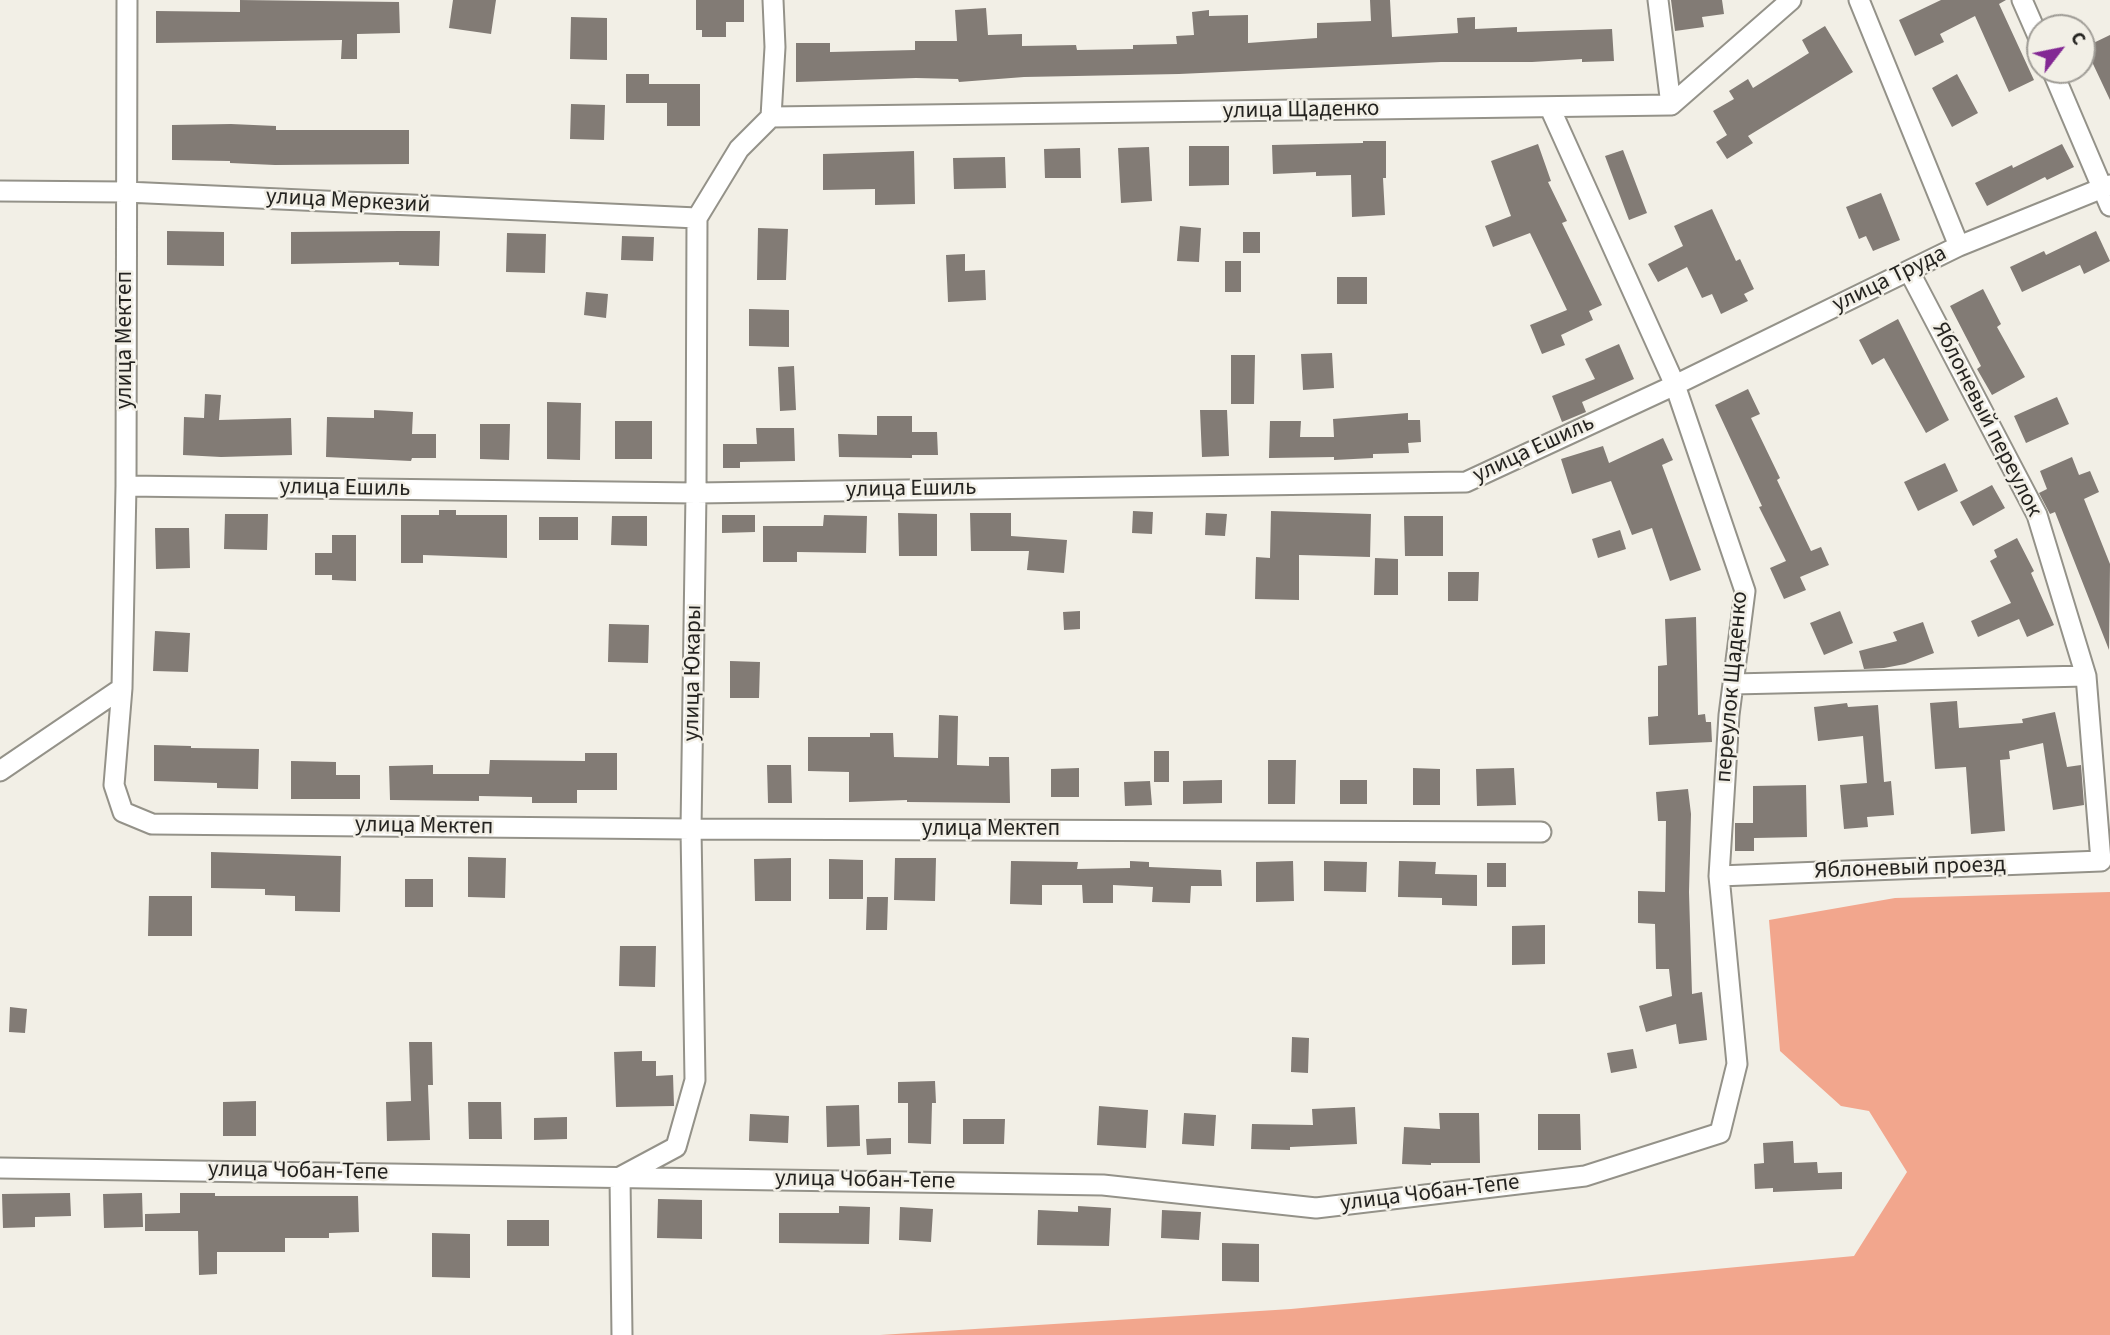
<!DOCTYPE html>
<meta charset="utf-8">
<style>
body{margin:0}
#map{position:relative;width:2110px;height:1335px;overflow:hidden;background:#f2efe6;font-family:"Source Sans 3",sans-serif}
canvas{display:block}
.north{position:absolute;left:2026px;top:14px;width:70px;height:70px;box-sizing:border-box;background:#f2efe6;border:2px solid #a09d97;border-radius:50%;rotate:58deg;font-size:19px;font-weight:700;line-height:28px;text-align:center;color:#242320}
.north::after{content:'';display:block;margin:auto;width:24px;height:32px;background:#832894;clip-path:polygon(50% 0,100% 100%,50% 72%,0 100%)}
</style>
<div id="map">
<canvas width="2110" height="1335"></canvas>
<div class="north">С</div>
</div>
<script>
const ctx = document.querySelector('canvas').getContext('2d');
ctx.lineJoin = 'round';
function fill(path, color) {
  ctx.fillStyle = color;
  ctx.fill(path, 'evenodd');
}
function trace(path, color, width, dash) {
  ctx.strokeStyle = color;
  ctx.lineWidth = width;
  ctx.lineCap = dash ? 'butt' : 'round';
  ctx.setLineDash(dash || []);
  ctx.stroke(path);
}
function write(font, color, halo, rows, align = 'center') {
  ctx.font = font + ' "Source Sans 3",sans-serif';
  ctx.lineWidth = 5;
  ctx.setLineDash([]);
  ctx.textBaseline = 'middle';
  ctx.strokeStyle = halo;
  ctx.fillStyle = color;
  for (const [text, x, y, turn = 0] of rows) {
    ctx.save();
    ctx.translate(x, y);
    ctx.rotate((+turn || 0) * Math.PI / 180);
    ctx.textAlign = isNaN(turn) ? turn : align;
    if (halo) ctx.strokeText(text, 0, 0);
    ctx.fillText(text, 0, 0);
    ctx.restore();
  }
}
fill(new Path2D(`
 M2110,892V1335H880L1291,1309L1854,1256L1907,1172L1869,1111L1841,1106L1780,1051L1769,920L1895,898Z`), '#f2a68d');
fill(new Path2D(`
 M240,0L399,2L400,33L357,34V59H341L342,40L156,43V11L240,12Z
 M453,0H496L491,34L449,28Z
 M696,0H744V22H726V37H702V30H696Z
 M1370,0H1390L1392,37L1458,33L1457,18L1475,17V29L1517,27V32L1612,29L1614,61L1582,62V59L1532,62H1441L1179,74L1024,77L959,82L958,79L916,78L796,82V43H830V52L915,50V41H957L955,10L986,8L988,35L1022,34V46L1076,45L1077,50L1133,49V45L1177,44L1176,36L1194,35L1192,12L1209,10V16L1248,15V43L1317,38V23L1371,21Z
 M1671,0H1722L1724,14L1702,17L1704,27L1675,31Z
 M1941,0H2006L1999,4L2034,80L2009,92L1975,16L1940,34L1944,42L1915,56L1899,20Z
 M571,17L607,18V60L570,59Z
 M1825,26L1853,72L1748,136L1753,143L1727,159L1716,142L1727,135L1713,111L1734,99L1729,91L1748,79L1753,88L1809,53L1802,40Z
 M2110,35V100L2085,47Z
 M626,74H649V84H700V126H667V103H626Z
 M1957,74L1978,113L1952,127L1932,88Z
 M571,104L605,105L604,140L570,139Z
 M231,124L276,126V130H409V164L275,165L230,163V161L172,160V125Z
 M1363,141H1386V178H1383L1385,215L1352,217L1351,175L1316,176V172L1273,174L1272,145L1363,143Z
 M1538,144L1551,181L1548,182L1567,221L1562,223L1602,305L1589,311L1593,320L1561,335L1565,345L1542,354L1530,325L1567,310L1530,233L1493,247L1485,226L1511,216L1491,161Z
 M2062,144L2074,167L2047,180L2045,177L1987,206L1975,183L2012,165L2013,168Z
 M1189,146H1229V185L1189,186Z
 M1149,147L1152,201L1121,203L1118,148Z
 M1080,148L1081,178H1045L1044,149Z
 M1623,150L1647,213L1629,220L1605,156Z
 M914,151L915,204L875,205V189L823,190V154Z
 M1005,157L1006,188L954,189L953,158Z
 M1881,193L1900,240L1873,251L1866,236L1859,239L1846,207Z
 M1712,209L1736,261L1740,259L1754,289L1744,294L1748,301L1721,314L1712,294L1702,298L1687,267L1658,282L1648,264L1683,246L1674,226Z
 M1180,226L1201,228L1199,262L1177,261Z
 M758,228L788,229L786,280H757Z
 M167,231L224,232V266L167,265Z
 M400,231H440L439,266L399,265V262L291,264V232Z
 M2096,231L2110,261L2084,274L2080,265L2022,292L2010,267L2044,251L2046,255Z
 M1243,232H1260V253H1243Z
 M507,233L546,234L545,273L506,272Z
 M622,236L654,237L653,261L621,260Z
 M965,254V271L985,270L986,300L948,302L946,255Z
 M1225,261H1241V292H1225Z
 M1337,277H1367V304H1337Z
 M1983,289L2001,324L1997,327L2025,377L1992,395L1977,369L1981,366L1950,306Z
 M586,292L608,294L606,318L584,315Z
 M749,309L789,310V347L749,346Z
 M1898,319L1949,420L1926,433L1884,358L1872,365L1859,340Z
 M1619,344L1634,379L1582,402L1586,412L1562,422L1552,396L1595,379L1585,359Z
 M1332,353L1334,388L1303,390L1301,354Z
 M1231,355H1255L1254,404H1231Z
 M794,366L796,410L780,411L778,367Z
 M1748,389L1760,414L1751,418L1780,478L1777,480L1811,551L1821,547L1829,565L1800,577L1806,590L1784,599L1770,568L1786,561L1759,507L1762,506L1715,405Z
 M205,394L221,395L219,420L291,418L292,455L221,457L183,455L184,417L204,418Z
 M2057,397L2069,424L2026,443L2014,416Z
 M547,402L581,403L580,460L547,459Z
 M374,410L413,412L412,434H436V458H412L411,461L326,457L327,417L374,418Z
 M1200,410H1227L1229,456L1202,457Z
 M1408,413V420H1420L1421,442L1408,443L1409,453L1373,454V458L1334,460V457L1269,458L1270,421H1301L1300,437H1334L1333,419Z
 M877,416H912V432H937L938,455H912V458L839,457L838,434L877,435Z
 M615,421H652V459H615Z
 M480,424H510L509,460L480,459Z
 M756,428H794L795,461L740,462V468H723V444H757Z
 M1663,438L1673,460L1662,465L1701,570L1670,581L1652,528L1632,535L1611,481L1572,494L1561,459L1603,446L1609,463Z
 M2072,457L2079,475L2090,471L2099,492L2084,499L2110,564L2109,650L2055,512L2050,514L2039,493L2047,489L2040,471Z
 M1945,463L1958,491L1918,511L1904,482Z
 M1992,485L2005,508L1973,526L1960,502Z
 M439,510H456V515H507V558L423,555V563H401V515H439Z
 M1133,511L1153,512L1152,534L1132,533Z
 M1271,511L1371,514L1370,557L1299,555V600L1255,599L1256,557L1270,558Z
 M898,513L937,514V556H899Z
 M970,513H1011V536L1067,540L1064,573L1027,570L1029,551H971Z
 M1206,513L1227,514L1225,536L1205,535Z
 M225,514H268L267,550L224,549Z
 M722,515H755V532L722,533Z
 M824,515L867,516L866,553L797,552V562H763V526H823Z
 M612,516H647V546L611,545Z
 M1404,516H1443V556H1405Z
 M539,517H578V540H539Z
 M155,528H189L190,568L156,569Z
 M1620,530L1626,549L1598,558L1592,539Z
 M332,535H356V581L332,580V575H315V553H332Z
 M2017,538L2034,571L2031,573L2054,625L2027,637L2019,619L1978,637L1971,621L2011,603L1990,561L1997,557L1994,550Z
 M1375,558L1398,559V595H1374Z
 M1448,572H1479L1478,601H1448Z
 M1080,611V629L1064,630L1063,612Z
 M1840,611L1853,643L1824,655L1810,623Z
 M1696,617L1698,715L1705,714L1706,722H1711L1712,742L1649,745L1648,717L1658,716V666L1667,665L1665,619Z
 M1923,622L1934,653L1905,664L1884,668L1864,669L1859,651L1897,641L1893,632Z
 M609,624L649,625L648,663L608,662Z
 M155,631L190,633L188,672L153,671Z
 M730,661L760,662L759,698H730Z
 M1957,701L1959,728L2023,723L2022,719L2055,712L2067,767L2081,765L2084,805L2053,810L2043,743L2009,751L2010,759L2000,760L2005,831L1971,834L1966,767L1935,769L1930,703Z
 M1847,703L1848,707L1878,705L1884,782L1891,781L1894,815L1867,817L1868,827L1844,829L1840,785L1867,783L1863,736L1818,741L1814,707Z
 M939,715L958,716L957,765L989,766V757H1009L1010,803L907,802V800L849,802V772L808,771V737H870V733H893L894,757L938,758Z
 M154,745L191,746V748L259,749L258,789L217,788V783L154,781Z
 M1154,751H1169V782H1154Z
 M585,753H617V790H577V803H532V797L479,796V801L390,800L389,766L433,765V774H489L490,760L585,761Z
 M1268,760H1296L1295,804H1268Z
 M291,761L336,762V775H360V799H291Z
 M767,765H791L792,803H768Z
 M1079,768V797H1051V769Z
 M1413,768L1440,769V805H1413Z
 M1514,768L1516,805L1477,806L1476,769Z
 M1222,780V803L1183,804V781Z
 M1340,780H1367V804H1340Z
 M1150,781L1152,805L1125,806L1124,782Z
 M1806,785L1807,837L1754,838V851H1735V823H1753V786Z
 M1688,789L1691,814L1689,892L1692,994L1702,992L1707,1040L1679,1044L1676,1024L1646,1032L1639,1006L1672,996L1669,969H1656L1655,924L1638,923V891L1665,892L1666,821H1658L1656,792Z
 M211,852L341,856L340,912L295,911V896L265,895V889L211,888Z
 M468,857L506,858L505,898L468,897Z
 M791,858V901H755L754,859Z
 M895,858H936L935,901L894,900Z
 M829,859L863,860V899H829Z
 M1011,861L1078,862L1077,869L1130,868V861L1149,862V867L1221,870L1222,886H1191L1190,903L1152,902L1153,887L1113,885V903H1083L1082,885H1042V905L1010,904Z
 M1293,861L1294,901L1256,902V862Z
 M1324,861L1367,862L1366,892L1324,891Z
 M1399,861L1436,862L1435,874L1477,875V906L1442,905V898L1398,897Z
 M1487,863H1506V887H1487Z
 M405,879H433V907H405Z
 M149,896H192V936H148Z
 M867,897H888L887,930H866Z
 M1545,925V964L1512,965V926Z
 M620,946H656L655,987L619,986Z
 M10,1007L27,1009L25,1033L9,1032Z
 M1292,1037L1309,1038L1308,1073L1291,1072Z
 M409,1042H432L433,1085H428L430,1140L387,1141L386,1102L411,1101Z
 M1633,1049L1637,1068L1611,1073L1607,1053Z
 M642,1051V1061H656V1076L673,1075L674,1106L616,1107L614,1052Z
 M935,1081L936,1103H932L931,1144L908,1143V1103H898V1082Z
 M256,1101V1136H223V1102Z
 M468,1102H501L502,1139H469Z
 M859,1105L860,1146L827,1147L826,1106Z
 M1099,1106L1148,1110L1146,1148L1097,1145Z
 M1355,1107L1357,1144L1290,1147V1150L1251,1149L1252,1124L1313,1125L1312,1109Z
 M1184,1113L1216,1115L1214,1146L1182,1144Z
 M1439,1113H1479L1480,1163H1431V1165L1402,1164L1404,1127L1440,1129Z
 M750,1114L789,1116L788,1143L749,1141Z
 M1538,1114H1580L1581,1150H1538Z
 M567,1117V1139L534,1140V1118Z
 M963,1119H1005L1004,1144H963Z
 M891,1138V1154L867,1155L866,1139Z
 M1793,1141L1794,1163L1817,1162L1818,1173L1842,1172V1189L1773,1192V1188L1755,1189L1754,1164L1764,1163L1763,1143Z
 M70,1193L71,1216L35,1217V1227L3,1228L2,1194Z
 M142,1193L143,1227L104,1228L103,1194Z
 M180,1193H215V1196H358L359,1232L329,1233V1238H285V1252H217V1274L199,1275L198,1231H145V1214L180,1213Z
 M658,1199L702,1200V1239L657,1238Z
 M839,1206L870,1207L869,1244L779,1243V1213H839Z
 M1078,1206L1111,1208L1109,1246L1037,1245L1038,1210L1078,1212Z
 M900,1207L933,1209L931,1242L899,1240Z
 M1162,1210L1201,1212L1199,1240L1161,1238Z
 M507,1220H549V1246H507Z
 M432,1233L470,1234V1278L432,1277Z
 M1222,1243L1259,1244V1282L1222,1281Z`), '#827b75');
const street = new Path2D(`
 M127,0L126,486L122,688L114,785L123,812L152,824L691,829L1541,832
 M1658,0L1671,105
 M1859,0L1959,246
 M2022,0L2040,41
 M2052,70L2110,206
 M771,117L1671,105L1791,0
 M0,191L126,192L697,218
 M126,486L696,493L1466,482L1675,385L1959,246L2110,185
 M1733,684L2086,676
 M0,771L122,688
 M1719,876L2101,861L2086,676L2037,515L1909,271
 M0,1168L1103,1185L1316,1208L1585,1176L1720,1133L1737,1064L1719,876L1729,715L1745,591L1675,385L1550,108
 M622,1335L620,1177L676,1147L695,1080L691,829L696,493L697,218L739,149L771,117L775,47L773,0`);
trace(street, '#949289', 23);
trace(street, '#fff', 19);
write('23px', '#242320', '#f2efe6', [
 ["улица Щаденко",1301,111,-1],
 ["улица Меркезий",348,202,3],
 ["улица Труда",1890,280,-26],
 ["улица Мектеп",126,340,-90],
 ["Яблоневый переулок",1986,420,63],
 ["улица Ешиль",1534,450,-25],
 ["улица Ешиль",345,489,1],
 ["улица Ешиль",911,490,-1],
 ["улица Юкары",694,673,-89],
 ["переулок Щаденко",1733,687,-85],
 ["улица Мектеп",424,827,1],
 ["улица Мектеп",991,830],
 ["Яблоневый проезд",1910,869,-2],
 ["улица Чобан-Тепе",298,1172,1],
 ["улица Чобан-Тепе",865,1181,1],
 ["улица Чобан-Тепе",1430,1194,-7]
]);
</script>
